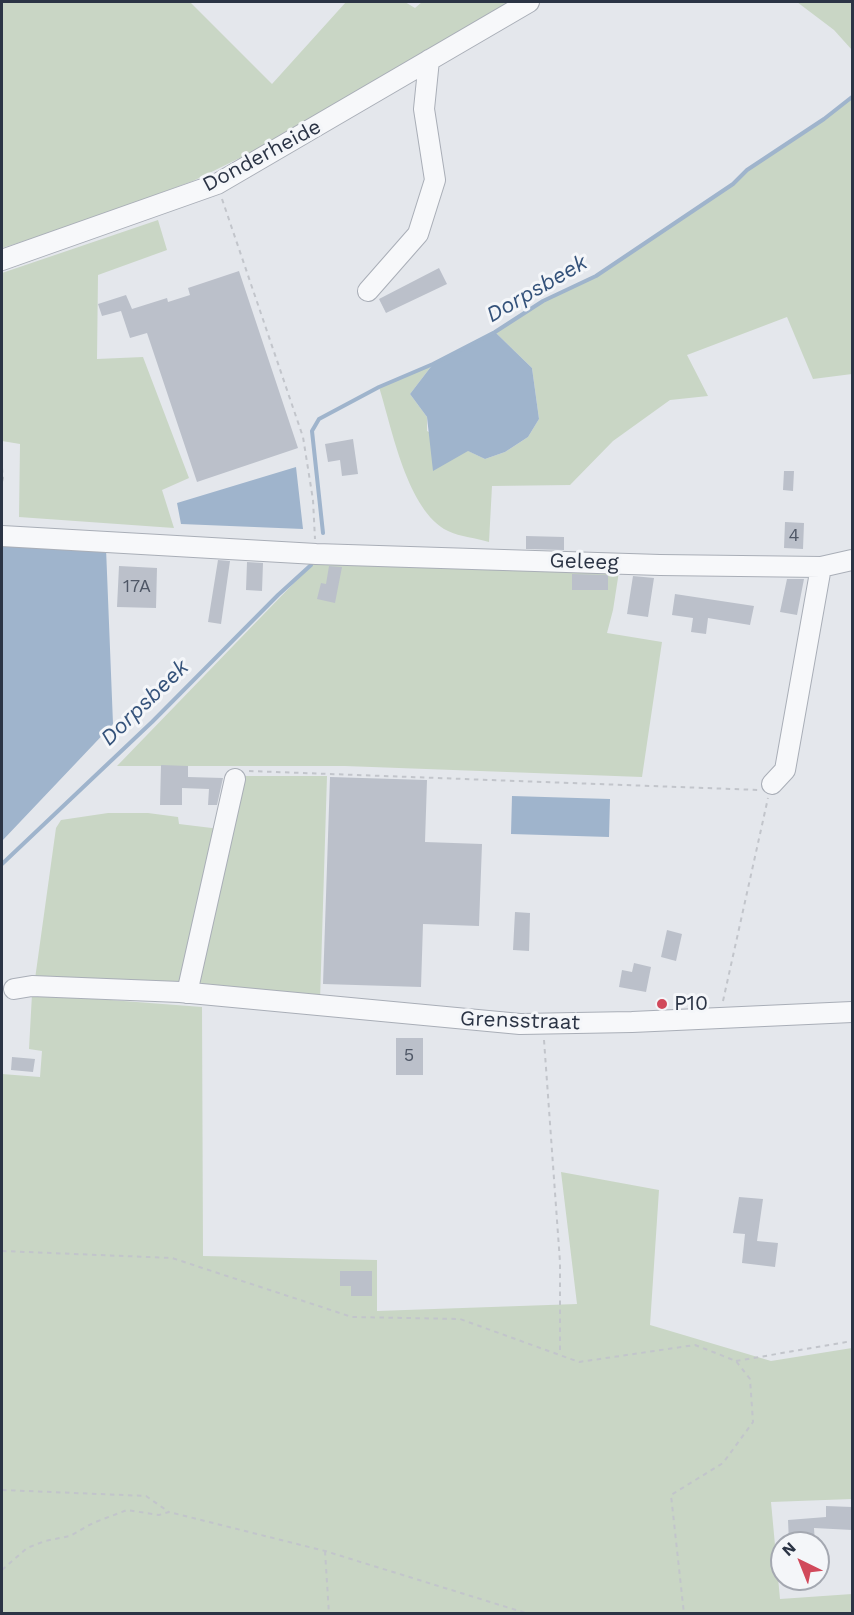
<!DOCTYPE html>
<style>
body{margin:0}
#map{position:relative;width:854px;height:1615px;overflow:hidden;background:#e4e7ec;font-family:"Work Sans",sans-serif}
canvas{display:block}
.frame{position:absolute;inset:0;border:3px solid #2b3445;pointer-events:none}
.north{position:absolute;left:770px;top:1531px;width:60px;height:60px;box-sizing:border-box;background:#f4f6f9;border:2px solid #a4a8b1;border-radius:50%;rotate:317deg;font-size:16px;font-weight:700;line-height:24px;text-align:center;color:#2b3445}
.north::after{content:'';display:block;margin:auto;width:21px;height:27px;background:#d1495b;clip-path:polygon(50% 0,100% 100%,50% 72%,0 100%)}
</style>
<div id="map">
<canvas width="854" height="1615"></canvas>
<div class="frame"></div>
<div class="north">N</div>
</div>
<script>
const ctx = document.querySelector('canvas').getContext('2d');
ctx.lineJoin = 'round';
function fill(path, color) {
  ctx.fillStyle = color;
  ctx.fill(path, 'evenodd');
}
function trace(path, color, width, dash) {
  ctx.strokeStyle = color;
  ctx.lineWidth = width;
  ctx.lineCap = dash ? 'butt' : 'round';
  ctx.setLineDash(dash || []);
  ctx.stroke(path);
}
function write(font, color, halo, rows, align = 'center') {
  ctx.font = font + ' "Work Sans",sans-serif';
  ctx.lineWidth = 6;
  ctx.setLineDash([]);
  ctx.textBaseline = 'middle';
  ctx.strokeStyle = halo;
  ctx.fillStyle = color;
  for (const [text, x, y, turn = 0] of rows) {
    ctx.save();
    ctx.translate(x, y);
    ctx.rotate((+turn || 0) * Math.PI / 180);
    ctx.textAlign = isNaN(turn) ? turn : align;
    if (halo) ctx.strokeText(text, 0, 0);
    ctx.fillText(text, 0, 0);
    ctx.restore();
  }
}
fill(new Path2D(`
 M2,2H190L272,84L346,2H405L415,8L422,2H516L313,122L193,181L68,227L2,248Z
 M797,2H852V50L834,30Z
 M852,97V374L813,379L787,317L687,355L708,396L670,400L613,441L570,485L492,486L489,542C477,538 460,537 448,531C407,511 392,428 379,387L433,364L410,394L427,417V431L485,459L505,452L528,437L539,419L532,368L495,332L543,301L596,276L733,184L747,170L824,119Z
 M158,220L167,250L98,275L97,359L143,357L189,478L162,490L174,528L19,517L20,444L2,441V273Z
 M320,556L620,565L613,610L607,633L662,642L642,777L345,766H117Z
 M244,776H327L320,1001L194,985Z
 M108,813H148L178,817L179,824L220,829L183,987L35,979L56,828L61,820Z
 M32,994L202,1007L203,1256L377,1260V1311L577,1304L561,1172L659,1190L650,1325L771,1361L852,1348V1499L771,1502L780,1599L852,1594V1613H2V1074L40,1077L42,1051L29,1049Z`), '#c9d6c5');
fill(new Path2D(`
 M495,332L532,368L539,419L528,437L505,452L485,459L468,451L433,471L427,417L410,394L433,364Z
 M296,467L303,529L181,524L177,503Z
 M2,544L106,548L113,724L2,841Z
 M512,796L610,799L609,837L511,834Z`), '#9fb4cc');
trace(new Path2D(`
 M323,533L312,431L319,419L379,387L433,364L495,332L543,301L596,276L733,184L747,170L824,119L852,97
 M2,864L152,722L278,595L311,565`), '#9fb4cc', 4);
fill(new Path2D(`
 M439,268L447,284L386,313L379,299Z
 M239,271L298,448L197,482L147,333L130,338L121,311L102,316L98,304L126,295L132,309L167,298L168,302L190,295L188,288Z
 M353,439L358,474L342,476L340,460L328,462L325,444Z
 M784,471H794L793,491L783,490Z
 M785,522L804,523L803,549L784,548Z
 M526,536L564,537V550L526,549Z
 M218,560L230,561L221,624L208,622Z
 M247,562L263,563L262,591L246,590Z
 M119,566L157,568L156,608L117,607Z
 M329,566L342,567L335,603L317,599L321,583L326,584Z
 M572,574L608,575V590H572Z
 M633,576L654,578L648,617L627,614Z
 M787,579H804L797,615L780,612Z
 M675,594L754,606L750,625L708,618L706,634L691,632L693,618L672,615Z
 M161,765L188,766V777L223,778L217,805H208L209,789L182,788V805H160Z
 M330,777L427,780L425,842L482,844L479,926L423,924L421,987L323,984Z
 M515,912L530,913L529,951L513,950Z
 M667,930L682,934L676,961L661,957Z
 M634,963L651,967L646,992L619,987L622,970L632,972Z
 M396,1038H423V1075H396Z
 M12,1057L35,1059L33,1072L11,1070Z
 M739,1197L763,1199L757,1241L778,1243L775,1267L742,1263L745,1234L733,1233Z
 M340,1271H372V1296H351V1286H340Z
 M826,1506L852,1507V1530L814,1528L815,1543H789L788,1520L826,1517Z`), '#bbc0ca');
const minor = new Path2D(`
 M2,260L217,184L529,2
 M368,291L418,234L435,180L424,109L429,60
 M2,536L316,554L660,565L821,567L852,560
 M772,784L785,770L821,567
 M14,989L32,986L180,992L520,1024L632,1022L852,1012
 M187,993L235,779`);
trace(minor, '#a9aeb7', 22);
trace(new Path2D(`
 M222,199L303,437L313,500L315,539
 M2,468L3,478L2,482
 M249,771L759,790
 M723,1001L768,798
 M544,1040L560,1262V1354
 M2,1251L172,1258L352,1317L460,1319L579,1362L695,1345L736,1361L750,1379L753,1422L723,1463L671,1495L684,1614
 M736,1361L852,1341
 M2,1490L146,1496L169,1512
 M325,1551L329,1614
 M2,1570L27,1548L45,1541L70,1536L93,1523L127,1510L159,1515L169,1512L325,1551L529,1614`), '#c2c5cb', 2, [4.5, 4.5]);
trace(minor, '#f7f8fa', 20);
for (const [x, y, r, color] of [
 [662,1004,6,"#d1495b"]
]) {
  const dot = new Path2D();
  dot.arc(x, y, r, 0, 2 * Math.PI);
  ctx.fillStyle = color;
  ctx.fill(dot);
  trace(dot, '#f4f6f9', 2);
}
write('18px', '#4f5766', null, [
 ["4",794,536],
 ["17A",137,587],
 ["5",409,1056]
]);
write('21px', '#2b3445', '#f4f6f9', [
 ["Donderheide",262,156,-28],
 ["Geleeg",584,562,2],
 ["Grensstraat",520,1021,2]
]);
write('21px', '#2b3445', '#f4f6f9', [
 ["P10",674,1004]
], 'left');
write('italic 22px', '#34527a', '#f4f6f9', [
 ["Dorpsbeek",537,289,-30],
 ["Dorpsbeek",145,703,-44]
]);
</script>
